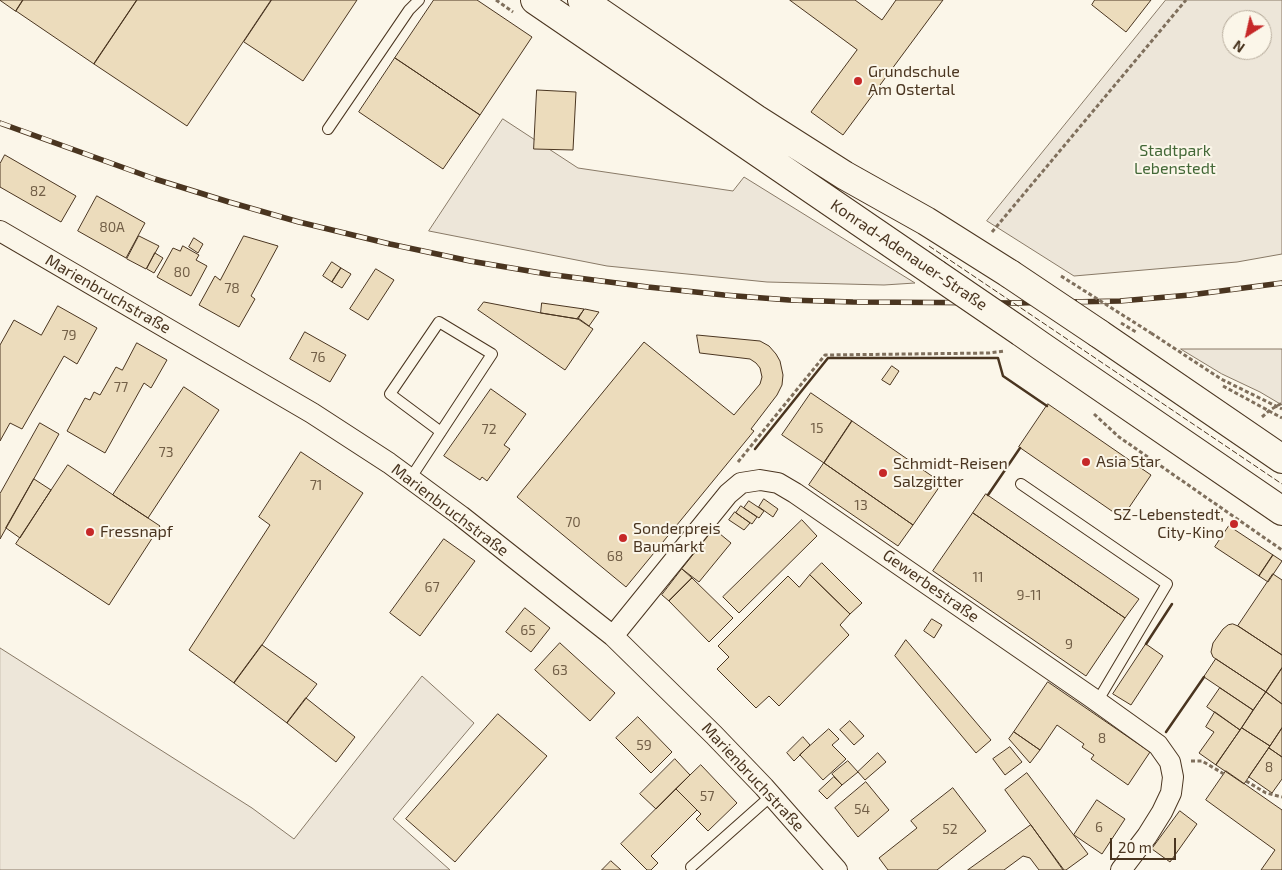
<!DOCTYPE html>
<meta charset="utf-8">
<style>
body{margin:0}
#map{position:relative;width:1282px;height:870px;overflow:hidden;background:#fbf6e9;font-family:"Exo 2",sans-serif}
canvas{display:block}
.north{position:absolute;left:1222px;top:10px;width:50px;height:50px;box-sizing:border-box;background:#fbf6e9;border:1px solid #b4a999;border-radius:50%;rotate:215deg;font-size:14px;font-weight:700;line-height:20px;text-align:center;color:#4a3520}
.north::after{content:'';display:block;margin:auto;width:18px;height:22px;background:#c62828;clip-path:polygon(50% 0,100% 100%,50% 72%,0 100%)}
.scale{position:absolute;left:1110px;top:838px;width:66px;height:22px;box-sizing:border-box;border:2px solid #4a3520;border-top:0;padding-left:6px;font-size:15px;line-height:18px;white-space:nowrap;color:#4a3520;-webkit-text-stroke:4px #fbf6e9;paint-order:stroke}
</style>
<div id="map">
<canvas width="1282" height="870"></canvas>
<div class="north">N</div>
<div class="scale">20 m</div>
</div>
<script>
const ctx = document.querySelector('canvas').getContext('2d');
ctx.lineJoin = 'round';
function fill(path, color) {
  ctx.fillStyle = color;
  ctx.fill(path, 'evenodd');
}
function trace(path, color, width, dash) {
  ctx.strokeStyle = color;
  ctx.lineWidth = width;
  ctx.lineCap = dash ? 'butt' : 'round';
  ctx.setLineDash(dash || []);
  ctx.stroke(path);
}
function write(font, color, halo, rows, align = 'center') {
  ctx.font = font + ' "Exo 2",sans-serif';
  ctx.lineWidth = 4;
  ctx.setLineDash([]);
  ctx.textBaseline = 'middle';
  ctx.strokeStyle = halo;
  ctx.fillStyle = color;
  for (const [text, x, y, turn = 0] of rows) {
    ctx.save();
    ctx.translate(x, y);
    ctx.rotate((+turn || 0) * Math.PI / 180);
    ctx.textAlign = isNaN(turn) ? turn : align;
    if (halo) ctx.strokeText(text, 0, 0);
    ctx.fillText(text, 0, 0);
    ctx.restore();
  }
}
const green = new Path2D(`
 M1166,0H1282V254L1237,262L1074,276L987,221ZM1232,20H1262V50H1232Z
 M503,119L578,168L733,191L744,177L915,283L884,285L767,282L607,266L429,231Z
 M1181,349H1282V405L1260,392L1222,374Z
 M0,648L252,808L294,839L422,676L474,723L393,819L450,870H0Z`);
fill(green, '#ede6d9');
trace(green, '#887966', 1);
const building = new Path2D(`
 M0,0H23L16,11Z
 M23,0H137L94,64L16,11Z
 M137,0H271L187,126L94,64Z
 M272,0H357L303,81L244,42Z
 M434,0H477L532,37L480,115L395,58Z
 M790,0H855L882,20L896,0H943L843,135L811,112L857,50Z
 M1095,0H1151L1126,32L1092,5Z
 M395,58L480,115L443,169L359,112Z
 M537,90L576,92L573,150L534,149Z
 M5,155L76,196L61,222L0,187V164Z
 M97,196L145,223L126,258L78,231Z
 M139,236L159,246L146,269L127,259Z
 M244,236L278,246L251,296L255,299L239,327L199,305L215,276L220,280Z
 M194,238L203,244L198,253L189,247Z
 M183,246L199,255L196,260L207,266L191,296L157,277L173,248L180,251Z
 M155,253L163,258L154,273L147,269Z
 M332,262L341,268L332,282L323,276Z
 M341,268L351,274L342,288L332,282Z
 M376,269L394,280L368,320L350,309Z
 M484,302L541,313L578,319L593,329L565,370L478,310Z
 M542,303L584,309L578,319L541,313Z
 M58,306L97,328L77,364L64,356L22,429L10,423L0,441V345L14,320L41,335Z
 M585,309L599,312L589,326L578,318Z
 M305,332L346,355L330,382L290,359Z
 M697,335L760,341L769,346L776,354L780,361L783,375L782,385L777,395L751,429L754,431L626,587L517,497L644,342L734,415L760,384L762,377L760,368L756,363L750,359L700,353Z
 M137,343L167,360L151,388L144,383L105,453L67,431L85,398L90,400L94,392L100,395L116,367L122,370Z
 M892,366L899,371L890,385L882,380Z
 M184,387L219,410L148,518L113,495Z
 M491,389L526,414L504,445L510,449L487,481L482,477L480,480L444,456Z
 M811,393L852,421L824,463L782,435Z
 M1048,404L1151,475L1122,518L1019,447Z
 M852,421L942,483L913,525L824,463Z
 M40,423L59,434L0,539V494Z
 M301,452L363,493L262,645L234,683L189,650L270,525L259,517Z
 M824,463L913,525L898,546L809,485Z
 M68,465L160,526L109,605L16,544Z
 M34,479L51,490L20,538L6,528Z
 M986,494L1139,599L1125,618L973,513Z
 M764,499L778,509L773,517L759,507Z
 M749,501L764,511L759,518L744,508Z
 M741,506L757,517L752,524L736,513Z
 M735,512L750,523L744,530L729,520Z
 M973,513L1125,618L1086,676L933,571Z
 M802,520L817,536L739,613L723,597Z
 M1229,526L1273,555L1259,576L1215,547Z
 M714,529L731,543L699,582L682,569Z
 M444,539L475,561L420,636L390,613Z
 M1273,555L1282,561L1268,582L1259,576Z
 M822,563L862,603L850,614L810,575Z
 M682,569L692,578L669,601L662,595Z
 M1273,574L1282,580V655L1238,626Z
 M810,575L850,614L840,625L849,635L779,706L769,696L756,708L717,669L729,657L718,646L788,576L799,587Z
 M692,578L733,618L709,642L669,601Z
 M525,608L550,628L531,652L506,632Z
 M932,619L942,625L934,638L924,631Z
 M1233,624L1238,626L1282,655V668L1266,692L1213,657L1211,652L1213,643L1223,629L1228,625Z
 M906,640L991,740L976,753L895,656Z
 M560,643L615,693L590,721L535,670Z
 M1146,644L1163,656L1131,705L1113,694Z
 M262,645L317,684L287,723L234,683Z
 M1216,659L1266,692L1253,710L1204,677Z
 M1282,668V704L1266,692Z
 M1048,682L1150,752L1128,785L1091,759L1094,755L1082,747L1084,744L1057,725L1040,750L1014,732Z
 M1220,688L1253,710L1240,730L1207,707Z
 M1266,692L1282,704V728L1270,746L1242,728Z
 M306,698L355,737L336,762L287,723Z
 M1215,712L1240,730L1216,765L1199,753L1214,732L1206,727Z
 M498,714L547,756L455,862L406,819Z
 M638,717L672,752L651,773L616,738Z
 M850,721L864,736L854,745L840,730Z
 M1242,728L1270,746L1244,784L1216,765Z
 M1282,728V757L1269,748Z
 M829,729L839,739L832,745L846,759L823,780L800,755Z
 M1014,732L1040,750L1030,763L1009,739Z
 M803,737L810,745L794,761L787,753Z
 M1010,747L1022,762L1005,775L993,759Z
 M1269,748L1282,757V779L1272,793L1249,777Z
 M878,753L886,762L865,780L858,772Z
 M675,759L690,775L656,809L640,794Z
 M848,761L858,772L842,785L832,774Z
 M701,765L737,803L708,831L696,819L701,814L676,789Z
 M1226,771L1282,810V870H1261L1275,850L1206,800Z
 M1027,773L1088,854L1066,870H1064L1005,790Z
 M834,777L842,785L827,799L819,791Z
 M866,782L889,810L858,837L835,808Z
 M953,788L986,831L937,870H888L879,858L917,828L911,821Z
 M676,789L697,810L651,856L658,863L651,870H647L621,844Z
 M1097,800L1125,819L1102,854L1074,835Z
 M1180,811L1197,824L1170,862L1152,849Z
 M1031,825L1063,870H1039L1030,858L1023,856L1004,870H968Z
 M611,861L621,870H602Z`);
fill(building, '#ecdcbc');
trace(building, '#4a3520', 1);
const lane = new Path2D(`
 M328,129L409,10L419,0
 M410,479L492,354L439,322L390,394L441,432
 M1021,484L1167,584L1097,702
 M691,867L771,796`);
const street = new Path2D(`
 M0,231L312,413L389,463L461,516L613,636L714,735L764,787L837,870
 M613,636L728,494L741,483L760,480L778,483L795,493L1091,697L1158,745L1170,762L1173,777L1171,793L1162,812L1147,836L1121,870`);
const secondary = new Path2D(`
 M535,0L936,274
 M582,0L756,119L844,175L926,221L1010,274
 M1021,332L1041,346L1282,511
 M1098,333L1282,459`);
trace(lane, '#4a3520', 12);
trace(street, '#4a3520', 22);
trace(secondary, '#4a3520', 30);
trace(new Path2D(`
 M496,0L513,12
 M992,232L1186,0
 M1151,333L1221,379L1282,409
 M1223,386L1282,418
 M1094,414L1119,437L1282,550
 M1262,417L1270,410L1282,403
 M738,462L825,355L989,353L1005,351
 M1191,761H1202L1224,774
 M1246,781L1266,793L1282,797`), '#7f6f5c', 3, [4, 2.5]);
trace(lane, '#fbf6e9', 10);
trace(street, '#fbf6e9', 20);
trace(secondary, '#fbf6e9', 28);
const rail = new Path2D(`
 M0,123L155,179L229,202L299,222L390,244L470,261L547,274L648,287L724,295L789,300L853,302L1018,303L1120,301L1190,295L1282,283`);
trace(rail, '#4a3520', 5.5);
trace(rail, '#fbf6e9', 4, [11]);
const secondaryBridge = new Path2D(`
 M936,274L1021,332
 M1010,274L1098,333`);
trace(secondaryBridge, '#4a3520', 30, []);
trace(new Path2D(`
 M1061,276L1151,333
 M1121,323L1136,332`), '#7f6f5c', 3, [4, 2.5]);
trace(secondaryBridge, '#fbf6e9', 28);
trace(new Path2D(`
 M929,246L1282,484`), '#4a3520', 1, [6, 2.5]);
trace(new Path2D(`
 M755,449L828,358H998L1003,376L1047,406
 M988,495L1020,448
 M1146,644L1172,604
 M1166,732L1204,677`), '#4a3520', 2.5);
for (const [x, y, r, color] of [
 [858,81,5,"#c62828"],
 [1086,462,5,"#c62828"],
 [883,473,5,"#c62828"],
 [1234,524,5,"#c62828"],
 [90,532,5,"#c62828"],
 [623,538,5,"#c62828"]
]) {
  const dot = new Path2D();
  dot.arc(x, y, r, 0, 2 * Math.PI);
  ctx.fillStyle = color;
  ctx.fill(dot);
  trace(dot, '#fbf6e9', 2);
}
write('14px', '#725f47', null, [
 ["82",38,191],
 ["80A",112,227],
 ["80",182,272],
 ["78",232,288],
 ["79",69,335],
 ["76",318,357],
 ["77",121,387],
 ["15",817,428],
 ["72",489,429],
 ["73",166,452],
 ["71",316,485],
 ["13",861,505],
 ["70",573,522],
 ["68",615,556],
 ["11",978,577],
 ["67",432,587],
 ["9-11",1029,595],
 ["65",528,630],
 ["9",1069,644],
 ["63",560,670],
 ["8",1102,738],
 ["59",644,745],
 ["8",1269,767],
 ["57",707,796],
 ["54",862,809],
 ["6",1099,827],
 ["52",950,829]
]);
write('16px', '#4a3520', '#fbf6e9', [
 ["Grundschule",868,72],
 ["Am Ostertal",868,90],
 ["Asia Star",1096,462],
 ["Schmidt-Reisen",893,464],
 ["Salzgitter",893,482],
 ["SZ-Lebenstedt,",1224,515,"right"],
 ["City-Kino",1224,533,"right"],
 ["Sonderpreis",633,529],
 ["Baumarkt",633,547],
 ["Fressnapf",100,532]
], 'left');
write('16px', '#436837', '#fbf6e9', [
 ["Stadtpark",1175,151],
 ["Lebenstedt",1175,169]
]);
write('16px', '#4a3520', '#fbf6e9', [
 ["Konrad-Adenauer-Straße",909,255,34],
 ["Marienbruchstraße",108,294,30],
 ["Marienbruchstraße",450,510,37],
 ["Gewerbestraße",931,586,35],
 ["Marienbruchstraße",753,777,47]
]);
</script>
